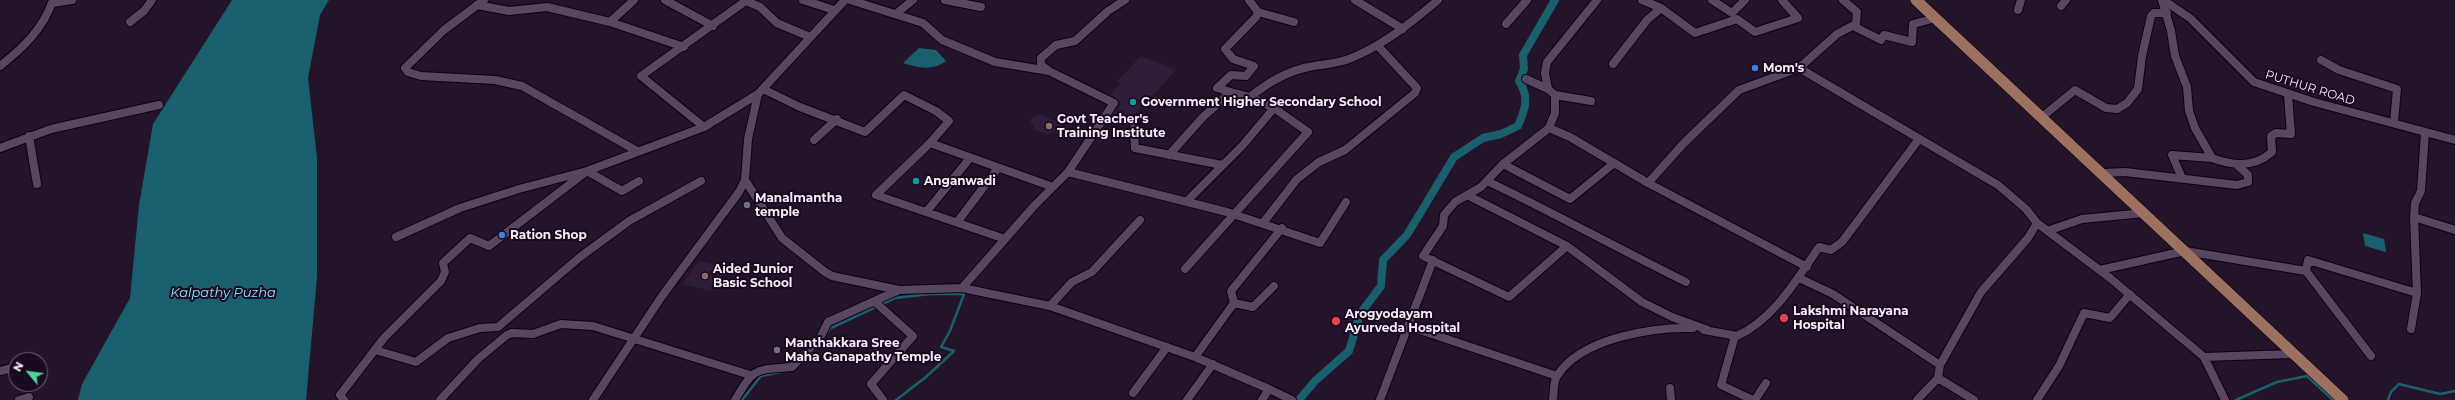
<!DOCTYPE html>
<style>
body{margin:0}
#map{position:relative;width:2455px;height:400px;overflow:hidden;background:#23142a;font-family:Montserrat,sans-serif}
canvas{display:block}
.north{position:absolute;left:8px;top:352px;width:40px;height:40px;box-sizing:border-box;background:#190a20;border:1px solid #716478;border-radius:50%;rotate:299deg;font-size:11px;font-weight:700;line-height:16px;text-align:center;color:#f6ebfb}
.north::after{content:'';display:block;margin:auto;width:14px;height:18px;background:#4ad49c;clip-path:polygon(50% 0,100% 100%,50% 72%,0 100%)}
</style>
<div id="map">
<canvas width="2455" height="400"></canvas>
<div class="north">N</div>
</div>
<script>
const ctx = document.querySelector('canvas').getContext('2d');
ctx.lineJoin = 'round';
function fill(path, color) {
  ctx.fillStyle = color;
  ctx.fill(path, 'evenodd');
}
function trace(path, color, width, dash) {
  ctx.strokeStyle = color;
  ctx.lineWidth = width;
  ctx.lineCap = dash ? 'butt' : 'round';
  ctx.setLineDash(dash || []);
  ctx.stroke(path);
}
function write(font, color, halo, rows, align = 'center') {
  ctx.font = font + ' Montserrat,sans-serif';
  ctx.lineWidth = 4;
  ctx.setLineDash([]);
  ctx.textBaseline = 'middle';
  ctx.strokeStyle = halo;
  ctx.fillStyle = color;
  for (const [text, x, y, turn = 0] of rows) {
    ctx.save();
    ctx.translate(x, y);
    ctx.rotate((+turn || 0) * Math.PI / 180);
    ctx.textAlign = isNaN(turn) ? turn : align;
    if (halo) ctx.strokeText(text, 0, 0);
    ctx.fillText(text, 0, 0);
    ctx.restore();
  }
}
fill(new Path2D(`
 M1141,56L1176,70L1127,123L1109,116L1122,103L1108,97L1121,83L1117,81Z
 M1040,115L1058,122L1064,127L1059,134L1052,131L1048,135L1034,129V125L1030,122L1033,117Z
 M699,261L728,267L712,291L682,284Z`), '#2f1c38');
fill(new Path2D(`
 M232,0H329L320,15L308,78L317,158V277L306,400H78L82,384L130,298L139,205L153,124Z
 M919,48L936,50L946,61C933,71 918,68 903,63Z
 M2363,233L2384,239L2386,252L2365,246Z`), '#195f6d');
trace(new Path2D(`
 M825,335L831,328L895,298L930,294H964L950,331L941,347L954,351L926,377L896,400
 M806,358L815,349
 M742,400L761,376L791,370
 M2236,400L2277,382L2307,376L2333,400
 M2388,400L2391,392L2399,384L2440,394L2455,391`), '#195f6d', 2.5);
trace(new Path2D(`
 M1299,400L1315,381L1349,351L1360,314L1381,286L1383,260L1407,235L1454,157L1483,138L1501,134L1518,126C1525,109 1530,98 1519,81L1524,69L1523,55L1555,0`), '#195f6d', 8);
const minor = new Path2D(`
 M484,0L444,30L405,68L408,72L421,76L495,80L522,86L637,151
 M634,0L610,22L684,47
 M665,0L713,26
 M744,0L760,7L777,23L810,37
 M803,0L834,10
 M850,0L923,23L942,40L995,62L1049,71
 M945,0L981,7
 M1249,0L1258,12L1294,22
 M1355,0L1403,29
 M1712,0L1732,13L1745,0
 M2162,0L2171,31L2175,56L2187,87L2189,111L2195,128L2212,158L2172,155L2182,178
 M2163,0L2190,18L2254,82L2314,102L2455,140
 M53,3L72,0
 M477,5L509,11L547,7L610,22
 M2061,6L2066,0
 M1661,8L1695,33L1737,19L1755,32L1798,18L1782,0
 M2018,10L2021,0
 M897,13L913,0
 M130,22L144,11L152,0
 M1506,24L1527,0
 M1853,26L1881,40L1884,35L1912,42L1913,24L1936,18
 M2321,60L2339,70L2397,89L2394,122
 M1613,64L1647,20L1661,8L1642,0
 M0,66C24,47 43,29 53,0
 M1799,68L1998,185L2026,209L2037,223L2110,278L2204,357L2225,400
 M1526,79L1548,89L1555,95V113L1549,128L1503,164L1481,187L1455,202L1444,215L1443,226L1423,256L1509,297L1567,246L1642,302L1672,317L1708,330
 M763,89L800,107L865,132L904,95L936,111L949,121L930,143
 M1548,89L1545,73L1547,62L1597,0
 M1231,92L1217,88L1231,75L1246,76L1254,66L1233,59L1225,49L1256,17L1258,12
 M1555,95L1591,101
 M2042,117L2075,90L2106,108L2117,109L2127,103L2138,89L2142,56L2151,16L2154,13H2167
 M704,127L641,76L747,0
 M1134,128L1135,148L1222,165
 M1549,128L1570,137L1648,183
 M29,136L37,184
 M814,140L837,119
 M0,148L51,129L159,105
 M1169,155L1203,117L1231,92L1250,97
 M2212,158C2233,166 2254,168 2272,152L2271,136L2276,133L2291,134L2288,95
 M1503,164L1570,199L1613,164
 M1068,172L1227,212L1320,243L1346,202
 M2102,173L2125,172L2237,185L2248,182V175L2237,165
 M745,180L782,238L825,272L832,276L899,290
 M1487,181C1554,213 1619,249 1686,282
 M1467,195L1567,246
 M1187,201L1243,145L1274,108L1250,97C1266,84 1284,73 1304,68C1319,64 1333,65 1349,59C1382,46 1411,23 1438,0
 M927,211L970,158
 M2414,217L2455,230
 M958,221L998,168
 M1263,223L1297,179L1319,162L1345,150L1415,93L1417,88L1378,46
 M2047,231L2082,219L2144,213
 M396,237L460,208L519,189L587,171L622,191L639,181
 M1005,239L876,195L930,143L1053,187
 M1807,267L1648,183L1684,143L1739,90L1799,68L1837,34L1856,24L1857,12L1843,0
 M1185,269L1308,132L1274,108
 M2100,270L2185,251L2306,271L2308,260L2417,293L2414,217L2415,203L2421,191L2425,132
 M2306,271L2371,356
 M1799,278L1833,294L1940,365
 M962,288L1034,206L1068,172L1114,103L1049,71L1041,65V58L1056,45L1075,41L1108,11L1125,0
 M875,302L913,336L871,384L883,400
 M1234,303L1253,307L1274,286
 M1050,306L1072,282L1092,272L1140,220
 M1408,326L1557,376
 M2411,329L2417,293
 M1704,330L1737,336C1774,319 1797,279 1819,247L1831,250L1842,242L1919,139
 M1735,336L1721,385L1753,400
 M375,350L416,362L448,338L480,328L498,327L580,257L629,221L701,181
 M1195,357L1234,303L1231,291L1282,228
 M2204,357L2292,354
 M0,371L16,367
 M1938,378L1974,400
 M1670,388L1671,400
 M1269,389L1292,400
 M1133,393L1167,347
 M19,400L29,397
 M344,400L340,395L384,338L441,281L445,272L443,263L470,238L489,246L587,171L704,127L758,94
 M440,400L478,359L507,335L512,333L533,334L561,324L593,326L750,375
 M593,400L662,296L739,192L745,180L748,139L758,94L845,0
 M735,400C755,367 754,370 792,367L820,338L828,322L899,290L962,288L1050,306L1195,357L1269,389L1262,400
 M1187,400L1213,364
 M1380,400L1433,260
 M1553,400C1554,393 1553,382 1557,376C1581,338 1652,327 1693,328
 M1755,400L1766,383
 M1917,400L1938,378L1940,365L1981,292L2028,238L2037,223
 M2037,400L2059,366L2084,313L2110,318L2130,294`);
const major = new Path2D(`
 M1916,0L2343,400`);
trace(minor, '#0c0112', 10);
trace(major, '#0c0112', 12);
trace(minor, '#584660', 8);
trace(major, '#9c715f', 11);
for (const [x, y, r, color] of [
 [1755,68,4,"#3f7fe0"],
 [1133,102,4,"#0f9aa8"],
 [1049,126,4,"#8d6e63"],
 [916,181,4,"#0f9aa8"],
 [747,205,4,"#6b7280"],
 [502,235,4,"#3f7fe0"],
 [705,276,4,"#8d6e63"],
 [1784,318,5,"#e0444e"],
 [1336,321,5,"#e0444e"],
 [777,350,4,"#6b7280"]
]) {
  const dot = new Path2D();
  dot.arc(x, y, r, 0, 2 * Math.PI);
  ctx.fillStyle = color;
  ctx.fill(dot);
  trace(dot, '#190a20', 1.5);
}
write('bold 12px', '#f6ebfb', '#190a20', [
 ["Mom's",1763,68],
 ["Government Higher Secondary School",1141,102],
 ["Govt Teacher's",1057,119],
 ["Training Institute",1057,133],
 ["Anganwadi",924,181],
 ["Manalmantha",755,198],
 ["temple",755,212],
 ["Ration Shop",510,235],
 ["Aided Junior",713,269],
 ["Basic School",713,283],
 ["Lakshmi Narayana",1793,311],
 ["Hospital",1793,325],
 ["Arogyodayam",1345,314],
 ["Ayurveda Hospital",1345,328],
 ["Manthakkara Sree",785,343],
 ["Maha Ganapathy Temple",785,357]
], 'left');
write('12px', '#f6ebfb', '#190a20', [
 ["PUTHUR ROAD",2310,88,17]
]);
write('italic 13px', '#89e7fc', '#190a20', [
 ["Kalpathy Puzha",223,293]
]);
</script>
